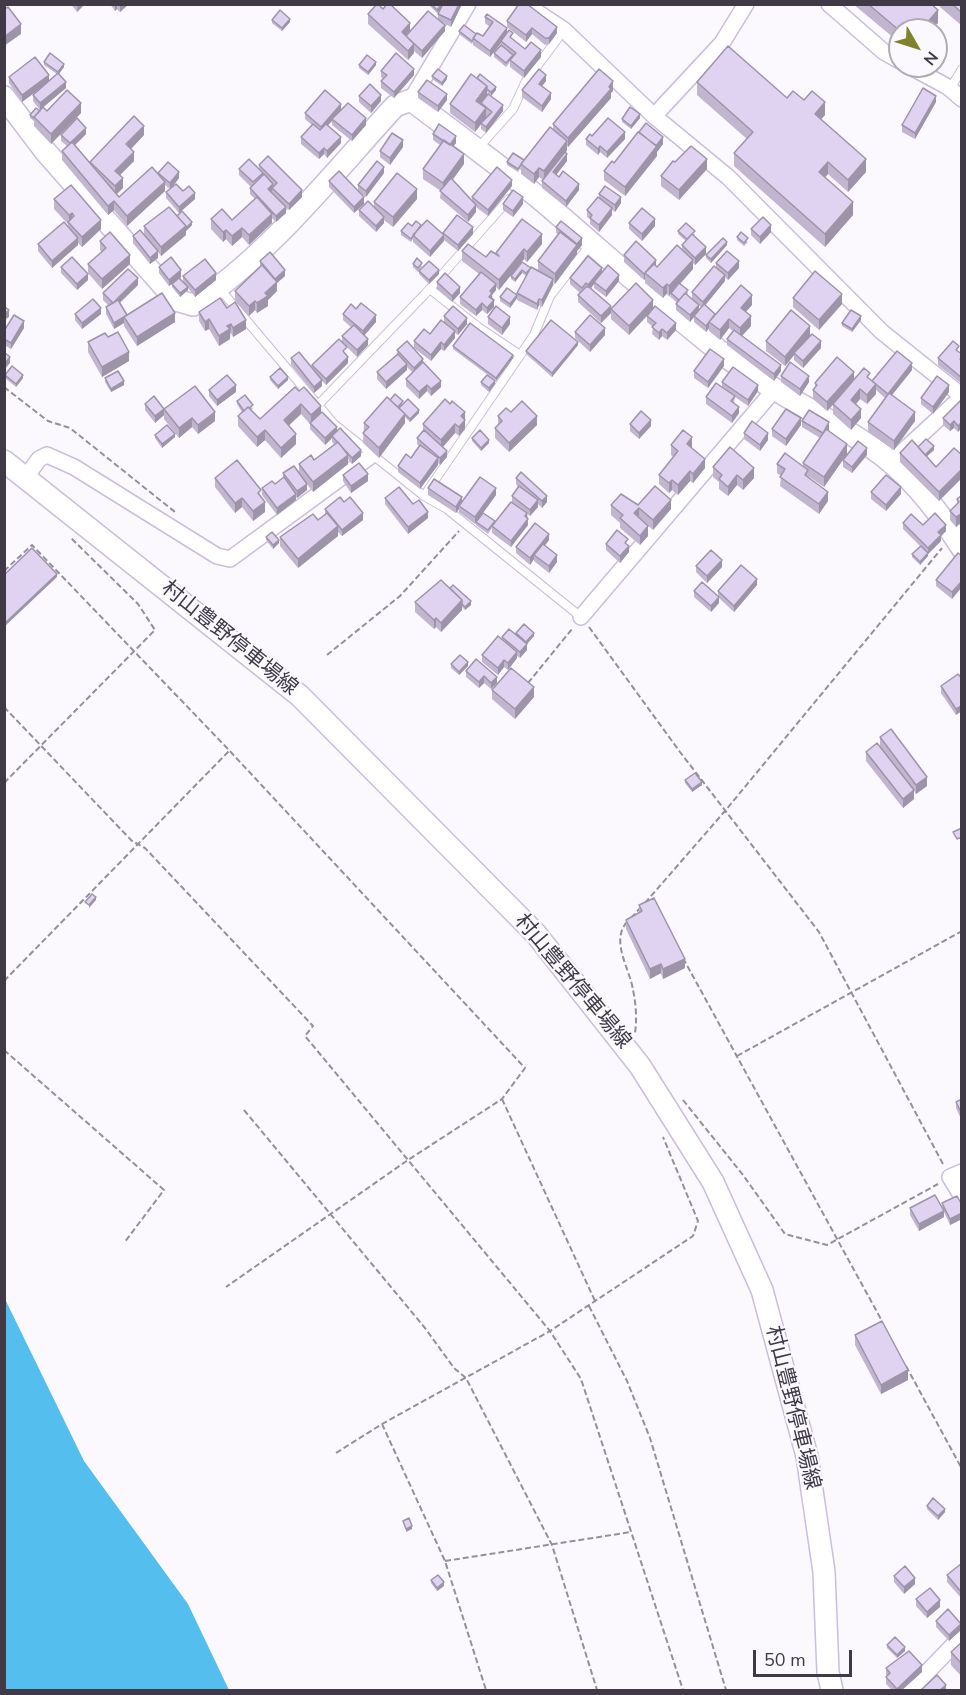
<!DOCTYPE html>
<meta charset="utf-8">
<style>
body{margin:0}
#map{position:relative;width:966px;height:1695px;overflow:hidden;background:#fbf8fe;font-family:"Nunito Sans",sans-serif}
canvas{display:block}
.frame{position:absolute;inset:0;border:6px solid #3f3a46;pointer-events:none}
.north{position:absolute;left:888px;top:18px;width:60px;height:60px;box-sizing:border-box;background:#fbf8fe;border:2px solid #b0acb4;border-radius:50%;rotate:129deg;font-size:16px;font-weight:700;line-height:24px;text-align:center;color:#3f3a46}
.north::after{content:'';display:block;margin:auto;width:21px;height:27px;background:#80832d;clip-path:polygon(50% 0,100% 100%,50% 72%,0 100%)}
.scale{position:absolute;left:753px;top:1650px;width:99px;height:27px;box-sizing:border-box;border:3px solid #3f3a46;border-top:0;padding-left:8px;font-size:18px;line-height:21px;white-space:nowrap;color:#3f3a46;-webkit-text-stroke:4px #fbf8fe;paint-order:stroke}
</style>
<div id="map">
<canvas width="966" height="1695"></canvas>
<div class="frame"></div>
<div class="north">N</div>
<div class="scale">50 m</div>
</div>
<script>
const ctx = document.querySelector('canvas').getContext('2d');
ctx.lineJoin = 'round';
function fill(path, color) {
  ctx.fillStyle = color;
  ctx.fill(path, 'evenodd');
}
function trace(path, color, width, dash) {
  ctx.strokeStyle = color;
  ctx.lineWidth = width;
  ctx.lineCap = dash ? 'butt' : 'round';
  ctx.setLineDash(dash || []);
  ctx.stroke(path);
}
function write(font, color, halo, rows, align = 'center') {
  ctx.font = font + ' "Nunito Sans","Noto Sans JP",sans-serif';
  ctx.lineWidth = 4.5;
  ctx.setLineDash([]);
  ctx.textBaseline = 'middle';
  ctx.strokeStyle = halo;
  ctx.fillStyle = color;
  for (const [text, x, y, turn = 0] of rows) {
    ctx.save();
    ctx.translate(x, y);
    ctx.rotate((+turn || 0) * Math.PI / 180);
    ctx.textAlign = isNaN(turn) ? turn : align;
    if (halo) ctx.strokeText(text, 0, 0);
    ctx.fillText(text, 0, 0);
    ctx.restore();
  }
}
fill(new Path2D(`
 M4,1297L84,1461L188,1604L229,1690H5Z`), '#54beef');
const lane = new Path2D(`
 M950,89L962,69
 M479,147L513,109L526,81L564,30
 M219,288L334,424L424,496L447,509L581,617
 M430,289L478,327L520,355
 M318,405L425,294L509,199
 M424,496L534,335L550,296L590,245`);
const street = new Path2D(`
 M525,4L564,30L654,116L728,177L882,332L962,396
 M829,4L884,52L900,61
 M909,66L948,87L962,99
 M411,100L468,4
 M654,116L722,43L746,4
 M900,454L962,397
 M26,477L39,459L47,455L74,467L217,556L230,559L372,455
 M581,617L774,390
 M962,1172L950,1177L962,1197
 M910,1690L962,1636`);
const secondary = new Path2D(`
 M4,97L45,151L176,300L193,305C266,259 336,170 395,106L411,100C456,134 502,167 545,203C607,256 667,311 732,361C776,394 826,416 871,447C909,472 938,510 962,548
 M4,461L300,696L536,934L640,1066L713,1182L762,1290L807,1456L824,1572L828,1672L832,1690`);
trace(lane, '#cbbedc', 10);
trace(street, '#cbbedc', 18);
trace(secondary, '#cbbedc', 24);
trace(new Path2D(`
 M4,387L48,421L70,428L175,512
 M4,571L32,545L227,748L525,1068L502,1099L408,1160L226,1287
 M589,627L680,752L819,932L943,1164
 M327,655L400,596L459,531
 M528,683L572,629
 M4,707L132,841L145,848L313,1026L305,1036L550,1331L581,1379L683,1690
 M4,783L155,630L138,604L71,538
 M645,903L725,811L942,548
 M631,918L641,907
 M627,922C610,941 630,969 633,990C636,1004 637,1019 635,1033
 M683,958L882,1321
 M4,981L229,751
 M4,1050L164,1190L124,1243
 M737,1056L962,931
 M502,1099L595,1301
 M683,1100L743,1175L785,1234L827,1245L938,1184
 M244,1110L425,1328L454,1368L466,1378L552,1545L597,1690
 M589,1306L627,1381L650,1438L726,1690
 M906,1366L962,1469
 M382,1424L445,1561L486,1690
 M336,1453L382,1424L550,1331L693,1236L698,1221L663,1137
 M445,1561L631,1532`), '#949099', 2, [6, 3]);
trace(lane, '#fff', 8);
trace(street, '#fff', 15);
trace(secondary, '#fff', 21);
fill(new Path2D(`
 M71,4H85L77,12Z
 M110,4H129L120,12L117,9L115,11Z
 M428,4H462L451,27L440,21L445,31L422,58L414,51V53L408,60L368,24V14L410,32L438,20V14L442,8L437,13Z
 M853,4H931L938,23L900,30V43Z
 M940,4H962L961,25L940,7Z
 M485,17L525,49L541,57L524,78L510,67V62L506,67L494,57V53L501,46V43L490,57L473,45V42L472,44L459,34V31L483,36L490,27L485,23Z
 M272,20L290,22L282,31L272,23Z
 M507,21L557,33L549,44L545,45L532,34L526,42L507,27Z
 M44,62L64,67L59,74L66,88L43,107L47,111L81,113L51,144L34,126V121L30,118V115L40,111V110L33,101V95L43,86L22,102L9,83V77L49,81L57,74L44,65Z
 M359,65H376L368,75L359,68Z
 M381,71L414,75L394,98L381,88V81L383,79L381,77Z
 M432,76L447,79L442,86L432,79Z
 M477,78L496,90L491,96L487,92V95L503,111L486,133L481,129V124L475,132L450,113V104Z
 M546,81L542,86L551,99L542,112L522,97V90Z
 M697,82L787,98L804,100L825,115L821,119L866,172L848,192L828,174L825,177L853,215L825,247L734,166V153L747,139L697,95Z
 M613,91L611,93V98L568,147L567,146V150L566,153L567,161L556,175L579,190L566,207L542,188V181L543,180L539,177L534,184L521,174V167L518,172L507,165V162L524,161L553,129V124Z
 M418,92L447,100L438,112L418,98Z
 M359,96L381,101L371,113L359,102Z
 M936,102L915,139L902,132V125Z
 M341,110L366,125L352,141L332,125V121L328,125L341,143L327,158L324,154L319,159L301,144V137L312,125L305,119V113Z
 M640,118L631,129L622,122V119Z
 M86,134L75,145L90,163L144,135L131,149L134,161L120,175L123,188L116,194L119,197L158,174L179,178L172,187L183,191L195,199L179,213L166,198V192L170,189L165,185V191L127,226L114,210L108,215L62,160V151L67,146L61,141V135Z
 M433,134L456,143L453,147L464,164L452,180L472,201V197L512,186L488,216L476,207V212L468,222L440,198L441,191L423,179V169L440,145L433,140Z
 M592,136L625,139L607,158L600,152L598,155L586,145V139Z
 M663,144L657,152V156L625,196L604,180V171L614,163Z
 M403,147L390,165L380,157V151Z
 M675,162L707,169L679,200L661,186V176Z
 M259,165L302,197L289,210L286,207V213L276,222L272,218V223L249,245L242,237L232,246L226,239L223,242L211,229V219L232,220L255,199L250,194V188L251,187L239,175V169L259,168Z
 M384,173L366,197L358,191V185Z
 M329,181L364,204L354,213L329,187Z
 M599,194L621,203L615,212L612,210V215L599,232L590,224V219L587,217V210L599,198Z
 M54,199L101,229L82,247L78,243V245L52,268L38,251V244L68,227V224L54,209Z
 M417,199L393,227L384,220V223L376,232L359,216V210L374,207V202Z
 M503,204H523L513,217L503,210Z
 M177,216L192,225L186,231V235L161,256L158,252V258L150,264L133,243V236L144,234V226Z
 M629,223L655,226L642,241L629,229Z
 M412,226H421L443,234H473L458,251L444,240L430,257L413,242V239L411,242L401,235V231Z
 M556,227L582,245L577,251V254L555,284L553,282V285L542,307L539,305L537,310L517,300V298L510,308L500,301V297L517,295L526,276L522,273L515,282L511,279V276L522,262L531,268L538,270V261L558,234L556,233Z
 M751,229L771,232L760,244L751,235Z
 M678,231L695,234L694,236L706,254L695,265L693,263V269L680,284L688,293L687,295L699,310L701,307L692,299V292L716,267V263L739,268L728,280L725,277V281L705,305L715,315L752,305L746,312L751,326L742,336L781,371L774,381L727,345V339L733,331L729,328L720,340L709,331V328L706,332L694,322V317L690,322L676,310V304L677,302L671,296V294L669,296L667,293L663,298L645,283V279L644,280L624,262V255L657,267L682,249V245L686,241L678,234Z
 M737,237L748,242L744,246L737,240Z
 M100,241L130,264L102,289L88,273V264L102,252L100,250Z
 M542,244L527,262L524,259L499,290L496,287V290L492,295L494,307L487,314L482,310L476,316L460,304V297L479,274L462,261V251L486,257L496,254Z
 M727,245L711,263L706,258V255Z
 M260,261L285,276L277,283V291L268,300V306L257,313L255,310L249,316L235,301V291L260,267Z
 M413,264L422,266L418,272L413,267Z
 M61,267L88,280L77,290L61,273Z
 M159,267L181,277L180,278L183,282V276L216,280L195,297L188,288V290L180,297L172,287V284L174,282L169,286L159,273Z
 M419,271L439,274L429,284L419,274Z
 M602,272L619,281L606,297L594,288V284L591,288L611,313L601,323L578,302V295L580,293L570,284V278Z
 M437,282L460,293L452,302L437,289Z
 M138,285L120,303L127,315L175,322L137,346L124,326V323L114,329L106,314V307L109,306L103,300V293Z
 M793,298L842,304L819,330L793,307Z
 M227,308L246,329L233,337L231,333L230,334V339L219,346L209,329L205,331L199,321V312Z
 M653,308L676,330L667,340L662,336L659,340L652,334L653,327L647,322V316L629,335L611,319V309Z
 M356,309L376,322L364,335L368,345L357,357L342,342V336L351,327L343,320V314Z
 M75,314H101L82,329L75,320Z
 M444,316L467,324L458,335L455,333V338L444,351L441,349L431,361L414,348V341L430,334L444,322Z
 M488,317L510,324L502,335L488,324Z
 M861,320L852,332L842,326V323Z
 M24,328L11,349L4,345V331Z
 M575,332L605,335L590,352L575,338Z
 M108,337L129,361L102,377L88,352V342Z
 M766,341L821,348L803,368L794,360V355L785,366L766,351Z
 M578,345L552,377L526,354V351Z
 M453,346L513,358L496,381L453,349Z
 M397,350L423,363L441,387L431,396L427,391L419,399L406,386V379L413,373L407,367V370L386,389L377,379V372L397,354Z
 M959,352L962,354V384L938,365V358Z
 M347,353L346,354L348,363L326,385L322,381V386L314,393L291,365V358L312,368V365Z
 M724,366L708,388L694,378V371Z
 M912,370L892,395L915,421L894,450L868,432V422L885,398L876,390V394L867,404L860,399L856,404L861,418L851,430L833,414V405L827,411L813,399V390L815,388V383L854,380H870L872,382Z
 M5,375L23,378L16,387L5,378Z
 M781,376L809,382L800,396L781,382Z
 M270,377L288,380L278,389L270,380Z
 M105,378L124,385L111,392L105,382Z
 M481,382L495,384L489,392L481,385Z
 M722,382L758,391L748,406L735,397L734,403L739,413L732,423L706,404V397L722,387Z
 M295,387L321,412L361,456L352,464L348,459V464L313,492L307,484V490L297,498L296,497V500L277,515L262,495V488L275,484L283,478V473H299V464L314,460L334,444L332,442V438L325,445L310,429V424L301,414L288,426L296,444L281,458L265,440L257,447L238,426V416L242,412L237,404V401L253,408L251,410L260,419Z
 M209,390L236,392L217,406L209,396Z
 M949,392L933,414L921,404V398Z
 M390,400L403,404L419,413L410,422L405,417V423L379,458L363,443L364,423Z
 M961,400L958,432L954,428L950,431L943,425V418Z
 M145,404L164,415L155,423L145,410Z
 M450,404L465,412V429L459,436L455,433L443,447L447,457L440,465L438,463V465L420,489L398,472V466L411,458L419,446L417,444V438L423,430V424Z
 M164,409L215,421L198,434L192,427L179,438L164,419Z
 M511,412L537,425L509,452L495,438V428L498,425V416Z
 M802,421L829,429L828,431L847,454L824,487L808,476L828,501L819,514L780,486L781,476L777,473V464L803,466V463L820,438L802,427Z
 M630,424L651,426L639,439L630,431Z
 M801,425L786,446L772,436V429Z
 M744,433L768,440L760,451L744,439Z
 M155,435L175,437L162,448L155,438Z
 M472,438L489,443L481,451L472,441Z
 M671,445L692,447L691,448L705,468L693,483L690,481L678,495L672,490L669,493L659,484V475L673,457L671,455Z
 M918,447L934,450L927,456L936,467L954,448L939,501L900,462V453Z
 M867,455L852,473L843,467V460Z
 M713,467L754,478L743,490L737,485L728,496L719,489V482L713,477Z
 M343,475L368,481L351,493L343,481Z
 M215,478L261,497L265,512L253,521L242,507L235,513L215,487Z
 M516,478L547,502L542,508L538,504V507L530,516L527,514L528,525L511,547L492,533V528L488,534L476,525V522L495,523L512,502V496L518,487L516,484Z
 M428,488L462,502L496,495L475,524L459,512V509L456,513L428,495Z
 M871,492L901,494L886,511L871,499Z
 M962,495V522L956,527L950,520V511L957,504V499Z
 M385,498L413,504L428,518L408,534L385,504Z
 M344,502L363,520L342,536L338,532V536L298,568L280,546V537L318,520L325,515V509Z
 M611,505H638L671,509L653,530L638,517L648,536L640,545L620,528V523L611,515Z
 M903,523L923,525L946,531L941,536V541L928,554V556L920,565L912,557V554L920,546L903,529Z
 M266,537L279,543L273,549L266,540Z
 M549,540L545,546L557,562L549,573L534,561V559L530,565L516,553V547Z
 M606,544L628,545L629,552L620,563L606,550Z
 M962,556L952,599L936,586V580Z
 M696,566L722,567L707,583L696,572Z
 M757,585L734,612L719,598V603L711,612L694,597V591L718,596V591Z
 M450,588L471,605L465,610L462,607V610L441,632L436,627L434,629L415,612V602Z
 M516,633L534,636L527,644V650L520,658L517,656V658L508,670L504,667L498,675L482,662V655L502,639V637L516,635Z
 M451,664L468,666L459,675L451,668Z
 M466,671L497,677V683L491,689L484,683L479,688L466,677Z
 M958,674L956,715L941,693V686Z
 M492,690L534,697L515,719L492,699Z
 M880,737L927,786L916,794L914,791V799L903,808L866,761V752L880,746Z
 M685,780L702,785L692,792L685,783Z
 M639,905L685,968L663,979L661,973L650,979L626,929V920L639,913Z
 M962,1099V1121L956,1108V1102Z
 M942,1203L962,1205V1219L950,1225L944,1212V1217L919,1231L910,1215V1208L942,1209Z
 M855,1335L908,1380L881,1394L855,1345Z
 M927,1506L945,1512L938,1520L927,1509Z
 M962,1563V1599L947,1582V1575Z
 M894,1576L915,1584L904,1594L894,1582Z
 M431,1580L444,1586L437,1591L431,1583Z
 M916,1599L940,1607L927,1618L916,1606Z
 M936,1621L961,1630L949,1641L936,1627Z
 M962,1642V1677L951,1665V1652Z
 M887,1645L905,1651L897,1658L887,1648Z
 M886,1668L922,1672L902,1690H892L886,1684V1677L887,1676L886,1675Z`), '#c1b5cf');
fill(new Path2D(`
 M78,4H85L77,12Z
 M115,4H117V9L115,11Z
 M120,4H129L120,12Z
 M442,4L444,5L437,13V10Z
 M459,4H462L451,27V20Z
 M938,10V23L931,30H921Z
 M290,19V22L282,31V28Z
 M410,23V33L402,42V32Z
 M21,24V34L4,46V37Z
 M445,25V31L422,58V51Z
 M557,27V33L549,44V38Z
 M507,28V35L501,41V43L490,57V51Z
 M532,28V34L526,42V35Z
 M414,44V53L408,60V51Z
 M541,50V57L524,78V71Z
 M376,62V65L368,75V72Z
 M64,64V67L58,75V72Z
 M414,69V75L394,98V92Z
 M49,75V82L22,102V95Z
 M546,75V81L539,90V84Z
 M447,76V79L442,86V83Z
 M613,81V91L611,93V98L568,147V138Z
 M66,82V88L40,110V103Z
 M487,86V95L476,111V101Z
 M496,87V90L491,96V92Z
 M551,93V99L542,112V106Z
 M447,94V100L438,112V106Z
 M381,95V101L371,113V106Z
 M936,96V102L915,139V133Z
 M825,102V115L815,126V114Z
 M81,103V113L51,144V134Z
 M341,104V111L321,133V127Z
 M503,105V111L486,133V127Z
 M486,108V118L475,132V123Z
 M640,114V118L631,129V126Z
 M366,118V125L352,141V135Z
 M144,126V135L126,154V144Z
 M86,128V134L70,150V144Z
 M625,132V139L607,158V152Z
 M456,136V143L449,152V146Z
 M341,137V143L327,158V151Z
 M663,137V144L657,152V156L625,196V187Z
 M403,140V147L390,165V158Z
 M567,141V150L544,181V171Z
 M600,146V152L598,155V149Z
 M324,148V154L319,159V153Z
 M134,152V161L115,180V171Z
 M464,154V164L443,193V183Z
 M567,154V161L553,179V172Z
 M707,159V169L679,200V190Z
 M866,159V172L848,192V180Z
 M828,162V174L819,184V172Z
 M384,167V173L366,197V191Z
 M539,168V177L534,184V174Z
 M179,172V178L170,190V183Z
 M123,178V188L115,196V186Z
 M512,180V186L488,216V210Z
 M165,182V191L127,226V216Z
 M273,184L272,191L268,195V189Z
 M579,184V190L566,207V201Z
 M417,189V199L393,227V217Z
 M302,190V197L289,210V204Z
 M195,193V199L179,213V207Z
 M364,197V204L354,213V207Z
 M523,197V204L513,217V211Z
 M621,197V203L615,212V205Z
 M114,201V210L108,215V206Z
 M853,202V215L825,247V234Z
 M476,205V212L468,222V215Z
 M286,207V213L276,222V216Z
 M612,208V215L599,232V225Z
 M72,213V223H69V215Z
 M272,214V223L249,245V235Z
 M384,217V223L376,232V226Z
 M655,219V226L642,241V234Z
 M101,220V229L82,247V237Z
 M192,222V225L186,231V228Z
 M771,225V232L760,244V237Z
 M186,226V235L161,256V247Z
 M473,227V234L458,251V245Z
 M242,228V237L232,246V236Z
 M226,230V239L223,242V232Z
 M542,234V244L527,262V252Z
 M444,235V241L430,257V251Z
 M78,238V245L52,268V261Z
 M582,238V245L577,251V244Z
 M727,242V245L711,263V259Z
 M577,245V254L555,284V274Z
 M706,247V254L695,265V258Z
 M524,249V259L499,290V280Z
 M158,251V258L150,264V258Z
 M130,255V264L102,289V279Z
 M656,260V266L645,273V279L644,280V274Z
 M693,260V269L669,296V286Z
 M739,261V268L728,280V273Z
 M602,268V275L594,282V284L588,292V285Z
 M181,270V277L169,286V280Z
 M285,270V276L277,283V291L268,300V306L257,313V303L275,279Z
 M439,270V274L429,284V280Z
 M522,270V273L515,282V279Z
 M216,273V280L195,297V290Z
 M88,274V280L77,290V284Z
 M619,275V281L606,297V291Z
 M725,275V281L703,308V302Z
 M138,278V285L113,309V303Z
 M553,279V285L542,307V300Z
 M496,284V290L492,295V299L489,303L490,291Z
 M667,284V293L663,298V288Z
 M188,287V290L180,297V293Z
 M460,287V293L452,302V296Z
 M842,294V304L819,330V320Z
 M517,295V298L510,308V304Z
 M752,295V305L741,317V308Z
 M539,299V305L537,310V304Z
 M494,300V307L487,314V308Z
 M653,300V309L629,335V326Z
 M255,301V310L249,316V306Z
 M482,303V310L476,316V310Z
 M699,305V311L690,322V315Z
 M611,306V313L601,323V316Z
 M101,308V314L82,329V323Z
 M9,310V317L4,320V314Z
 M175,313V322L137,346V337Z
 M376,315V322L363,337V331Z
 M751,316V326L740,338V328Z
 M861,316V320L852,332V329Z
 M124,317V323L114,329V323Z
 M510,317V324L502,335V328Z
 M467,318V324L458,335V329Z
 M209,319V329L205,331V322Z
 M729,319V328L720,340V330Z
 M246,320V329L233,337V328Z
 M24,321V328L11,349V343Z
 M709,322V328L706,332V326Z
 M676,323V330L667,340V333Z
 M231,324L230,339L219,346V336L227,326Z
 M810,326V336L785,366V357Z
 M605,328V335L590,352V345Z
 M662,329V336L659,340V333Z
 M455,331V338L444,351V345Z
 M368,339V345L357,357V350Z
 M821,341V348L803,368V361Z
 M441,342V349L431,361V355Z
 M578,342V345L552,377V373Z
 M129,352V361L102,377V367Z
 M513,355V358L496,381V378Z
 M10,357V363L4,370V364Z
 M348,357V363L326,385V379Z
 M423,359V366L414,374V368Z
 M724,359V366L708,388V382Z
 M912,363V370L888,400V394Z
 M407,364V370L386,389V382Z
 M781,365V371L774,381V374Z
 M854,372V381L827,411V402Z
 M23,375V378L16,387V384Z
 M809,376V382L800,396V389Z
 M288,377V380L278,389V386Z
 M322,380V386L314,393V387Z
 M124,381V385L111,392V389Z
 M441,381V387L431,396V389Z
 M495,381V384L489,392V388Z
 M876,384V394L867,404V395Z
 M236,385V392L217,406V400Z
 M427,385V391L419,399V392Z
 M758,385V391L748,406V400Z
 M949,385V392L933,414V407Z
 M860,389V399L851,410V400Z
 M301,404V414L284,430V420Z
 M321,406V416L311,425V415Z
 M739,407V413L732,423V416Z
 M164,409V415L155,423V416Z
 M861,409V418L851,430V420Z
 M419,410V413L410,422V419Z
 M215,412V421L198,434V425Z
 M465,412V429L459,436V427L461,416Z
 M915,412V421L894,450V441Z
 M405,414V423L379,458V448Z
 M537,416V425L509,452V443Z
 M192,418V427L179,438V428Z
 M801,418V425L786,446V439Z
 M651,420V426L639,439V433Z
 M954,421V428L950,431V425Z
 M829,422V429L823,440V433Z
 M962,422V428L958,432V426Z
 M455,424V433L441,449V440Z
 M337,427V433L332,436V438L325,445V438Z
 M265,430V440L257,447V437Z
 M768,433V440L760,451V445Z
 M175,434V437L162,448V444Z
 M296,434V444L281,458V448Z
 M692,437V447L687,454V444Z
 M489,440V443L481,451V448Z
 M847,444V454L824,487V477Z
 M934,446V450L925,458V455Z
 M867,448V455L852,473V467Z
 M361,450V456L352,464V458Z
 M447,451V457L440,465V458Z
 M348,455V464L313,492V482Z
 M438,458V465L420,489V483Z
 M705,459V468L693,483V474Z
 M754,468V478L743,490V480Z
 M962,469V478L939,501V492Z
 M690,471V481L678,495V485Z
 M368,474V481L351,493V486Z
 M737,475V485L728,496V487Z
 M672,480V490L669,493V483Z
 M307,484V490L297,498V491Z
 M901,487V494L886,511V505Z
 M496,488V495L475,524V517Z
 M828,492V501L819,514V504Z
 M296,494V500L277,515V508Z
 M547,496V502L542,508V501Z
 M462,497V504L459,506V509L456,513V507Z
 M242,498V507L235,513V503Z
 M538,500V507L530,516V510Z
 M671,500V509L653,530V520Z
 M265,502V512L253,521V511Z
 M639,508V517L634,513Z
 M428,512V518L408,534V527Z
 M961,512V522L956,527V517Z
 M363,513V520L342,536V530Z
 M527,513L528,525L511,547V541Z
 M946,525V531L941,536V541L928,554V556L920,565V562L928,553V548L938,532Z
 M338,526V536L298,568V559Z
 M648,526V536L640,545V536Z
 M549,534V540L536,556L534,555V559L530,565V558Z
 M279,540V543L273,549V545Z
 M629,546V552L620,563V556Z
 M557,555V562L549,573V566Z
 M722,560V567L707,583V576Z
 M57,574V577L4,627V624Z
 M757,579V585L734,612V606Z
 M962,581V587L952,599V592Z
 M719,597V603L711,612V606Z
 M462,600V610L441,632V623Z
 M471,601V605L465,610V607Z
 M436,618V627L434,629V620Z
 M534,633V636L526,645V642Z
 M527,644V650L520,658V652Z
 M517,652V658L508,670V663Z
 M504,660V667L498,675V668Z
 M468,662V666L459,675V672Z
 M484,676V683L479,688V682Z
 M497,677V683L491,689V683Z
 M534,687V697L515,719V709Z
 M962,705V711L956,715V709Z
 M927,777V786L916,794V785Z
 M702,782V785L692,792V789Z
 M914,790V799L903,808V799Z
 M96,897V900L89,908V905Z
 M685,959V968L663,979V969Z
 M661,964V973L650,979V969Z
 M944,1211V1217L919,1231V1224Z
 M962,1213V1219L950,1225V1219Z
 M908,1370V1380L881,1394V1385Z
 M945,1509V1512L938,1520V1516Z
 M412,1526V1529L406,1532V1529Z
 M915,1578V1584L904,1594V1587Z
 M444,1582V1586L437,1591V1588Z
 M940,1600V1607L927,1618V1612Z
 M961,1624V1630L949,1641V1635Z
 M905,1647V1651L897,1658V1655Z
 M922,1665V1672L902,1690H897V1689Z
 M946,1685V1690H940Z`), '#9d94a9');
const building = new Path2D(`
 M377,4H378L383,9L387,4H390L410,23L402,32L414,44L408,51L368,14Z
 M431,4H442L437,10Z
 M443,4H459L451,20L438,14Z
 M519,4H527L557,27L549,38H545L532,28L526,35L507,21Z
 M868,4H931L938,10L921,30H900V31Z
 M952,4H962V11L961,12Z
 M8,7L21,24L4,37V9Z
 M280,10L290,19L282,28L272,20Z
 M428,11L445,25L422,51L406,36Z
 M487,14L507,28L490,51L473,38L477,33L483,36L493,22L485,17Z
 M464,25L476,34L472,41L459,31Z
 M509,30L513,33L510,37L525,49L531,42L541,50L524,71L510,60L516,53L501,41Z
 M501,45L513,55L506,63L494,53Z
 M728,46L787,98L793,91L804,100L812,91L825,102L815,114L866,159L848,180L828,162L819,172L853,202L825,234L734,153L753,132L697,82Z
 M50,53L64,64L58,72L44,62Z
 M396,53L414,69L394,92L381,81L387,75L381,71Z
 M367,55L376,62L368,72L359,65Z
 M35,57L49,75L22,95L9,77Z
 M438,69L447,76L442,83L432,76Z
 M539,69L546,75L539,84L551,93L542,106L522,90Z
 M599,69L613,81L609,87L611,89L568,138L553,124Z
 M58,73L66,82L40,103L33,95Z
 M471,74L487,86L476,101L486,108L475,123L450,104Z
 M480,74L496,87L491,92L487,89V86L477,78Z
 M427,80L447,94L438,106L418,92Z
 M370,84L381,95L371,106L359,96Z
 M923,88L936,96L915,133L902,125Z
 M67,90L81,103L51,134L34,117L43,107L47,111Z
 M325,90L341,104L321,127L305,113Z
 M488,94L503,105L486,127L481,123L492,112L481,103Z
 M348,103L366,118L352,135L332,119Z
 M630,107L640,114L631,126L622,119Z
 M36,108L40,111L34,117V118L30,115Z
 M134,116L144,126L126,144L134,152L115,171L123,178L115,186L90,162Z
 M77,118L86,128L70,143L61,135Z
 M608,118L625,132L607,152L600,146L598,149L586,139L590,134L592,136Z
 M646,123L663,137L656,146L639,132Z
 M313,124L320,130L326,124L341,137L327,151L324,148L319,153L301,137Z
 M439,124L456,136L450,145L433,134Z
 M550,127L567,141L544,171L539,168L534,174L521,164Z
 M638,132L657,146L625,187L604,171L612,161L614,163Z
 M392,133L403,140L390,158L380,151Z
 M444,140L464,154L443,183L423,169Z
 M72,142L119,197L152,167L165,182L127,216L114,201L108,206L62,151Z
 M691,146L707,159L679,190L661,176L673,161L675,162Z
 M565,152L567,154L553,172L559,177L563,171L579,184L566,201L542,181Z
 M513,153L524,160L518,169L507,162Z
 M268,156L302,190L289,204L272,188L277,183L259,165Z
 M249,159L263,173L253,182L239,169Z
 M377,161L384,167L366,191L358,185Z
 M168,162L179,172L170,183L158,173Z
 M497,167L512,180L488,210L472,197Z
 M339,171L364,197L354,207L329,181Z
 M397,173L417,189L393,217L374,202Z
 M264,174L273,184L268,189L286,207L276,216L250,188Z
 M451,178L476,205L468,215L440,191Z
 M176,184L183,191L189,186L195,193L179,207L166,192Z
 M71,185L101,220L82,237L68,222L74,216L72,213L69,215L54,199Z
 M605,186L621,197L615,205L599,194Z
 M513,190L523,197L513,211L503,204Z
 M257,197L272,214L249,235L242,228L232,236L226,230L223,232L211,219L222,209L232,220Z
 M598,197L612,208L599,225L590,218L592,215L587,210Z
 M368,201L384,217L376,226L359,210Z
 M169,207L186,226L161,247L144,226Z
 M642,208L655,219L642,234L629,223Z
 M182,211L192,222L186,228L185,227L186,226L177,216Z
 M457,215L473,227L458,245L443,233Z
 M763,217L771,225L760,237L751,229Z
 M522,219L542,234L527,252L524,249L499,280L462,251L468,244L486,257L491,251L499,256L496,253Z
 M427,220L444,235L430,251L413,235Z
 M416,221L421,225L411,239L401,231L408,223L412,226Z
 M561,221L582,238L577,244L556,227Z
 M64,222L78,238L52,261L38,244Z
 M686,223L695,231L687,239L678,231Z
 M140,230L158,251L150,258L133,236Z
 M110,232L130,255L102,279L88,264L106,248L100,241Z
 M560,232L577,245L555,274L538,261Z
 M741,232L748,238L744,243L737,237Z
 M692,234L706,247L695,258L682,245Z
 M723,238L727,242L711,259L706,255Z
 M636,241L656,260L644,274L624,255Z
 M677,245L693,260L669,286L667,284L663,288L645,273L654,264L657,267Z
 M727,251L739,261L728,273L716,263Z
 M270,252L285,270L275,279L260,261Z
 M588,256L602,268L588,285L586,283L582,288L570,278Z
 M72,257L88,274L77,284L61,267Z
 M171,257L181,270L169,280L159,267Z
 M417,258L422,263L418,268L413,264Z
 M205,259L216,273L195,290L183,276Z
 M429,261L439,270L429,280L419,271Z
 M522,262L531,268L526,273L522,270L515,279L511,276Z
 M262,265L277,282L265,293L268,296L257,303L255,301L249,306L235,291Z
 M608,265L619,275L606,291L594,282Z
 M714,266L725,275L703,302L692,292Z
 M531,267L553,279L542,300L539,299L537,304L517,293Z
 M128,269L138,278L113,303L118,300L127,315L114,323L106,307L113,303L103,293Z
 M815,271L842,294L819,320L793,298Z
 M481,272L496,284L490,291L492,293L489,297L494,300L487,308L482,303L476,310L460,297Z
 M445,273L460,287L452,296L437,282Z
 M179,278L188,287L180,293L172,284Z
 M636,283L653,300L629,326L611,309Z
 M679,283L688,290L679,300L671,293Z
 M741,285L752,295L741,308L751,316L740,328L729,319L720,330L709,322Z
 M586,287H589L611,306L601,316L578,295Z
 M507,288L517,295L510,304L500,297Z
 M162,293L175,313L137,337L124,317Z
 M685,293L699,305L690,315L676,304Z
 M220,298L227,308L235,302L246,320L233,328L231,324L227,326L230,329L219,336L209,319L205,322L199,312Z
 M93,299L101,308L82,323L75,314Z
 M361,303L376,315L363,331L343,314L351,304L356,309Z
 M704,304L715,314L706,326L694,316Z
 M4,306L9,310L4,314Z
 M453,306L467,318L458,329L444,316Z
 M496,306L510,317L502,328L488,317Z
 M655,306L676,323L667,333L662,329L659,333L652,327L656,323L647,316Z
 M791,310L810,326L785,357L766,341Z
 M851,310L861,316L852,329L842,323Z
 M14,315L24,321L11,343L4,339V331Z
 M590,315L605,328L590,345L575,332Z
 M441,320L455,331L444,345L441,342L431,355L414,341L424,329L430,334Z
 M551,320L578,342L552,373L526,351Z
 M470,323L513,355L496,378L453,346Z
 M354,325L368,339L357,350L342,336Z
 M734,330L781,365L774,374L727,339Z
 M118,332L129,352L102,367L88,342L105,333L108,337Z
 M812,334L821,341L803,361L794,353Z
 M339,339L347,347L343,351L348,357L326,379L312,365Z
 M407,341L423,359L414,368L397,350Z
 M953,341L959,346L956,350L962,354V357L960,359L962,361V378L938,358Z
 M710,349L724,359L708,382L694,371Z
 M897,351L912,363L888,394L872,381Z
 M4,352L10,357L4,364Z
 M299,352L322,380L314,387L291,358Z
 M398,354L407,364L386,382L377,372Z
 M837,357L854,372L827,402L813,390L817,385L815,383Z
 M423,362L441,381L431,389L427,385L419,392L406,379Z
 M790,362L809,376L800,389L781,376Z
 M12,366L23,375L16,384L5,375Z
 M733,367L758,385L748,400L722,382Z
 M280,368L288,377L278,386L270,377Z
 M864,368L870,373L867,377L876,384L867,395L860,389L851,400L861,409L851,420L833,404Z
 M118,371L124,381L111,389L105,378Z
 M227,375L236,385L217,400L209,390Z
 M487,375L495,381L489,388L481,382Z
 M937,376L949,385L933,407L921,398Z
 M716,383L735,396L731,401L739,407L732,416L706,397Z
 M195,386L215,412L198,425L192,418L179,428L164,409Z
 M295,387L299,391L304,387L321,406L311,415L301,404L284,420L296,434L281,448L265,430L257,437L238,416L248,407L260,419Z
 M889,393L915,412L894,441L868,422Z
 M395,394L403,401L398,407L390,400Z
 M245,395L253,405L249,408L248,407L244,411L237,401Z
 M154,396L164,409L155,416L145,404Z
 M387,397L405,414L379,448L363,433L369,427L364,423Z
 M408,399L419,410L410,419L399,408Z
 M445,399L450,404L452,401L465,412L461,416L465,420L459,427L455,424L441,440L423,424Z
 M961,400L962,422L958,426L954,421L950,425L943,418Z
 M522,401L537,416L509,443L495,428L502,421L498,416L506,408L511,412Z
 M786,409L801,418L786,439L772,429Z
 M809,410L829,422L823,433L802,421Z
 M641,411L651,420L639,433L630,424Z
 M322,412L337,427L325,438L310,423Z
 M752,421L768,433L760,445L744,433Z
 M167,425L175,434L162,444L155,435Z
 M340,428L361,450L352,458L332,436Z
 M826,429L847,444L824,477L803,463Z
 M424,430L447,451L440,458L417,438Z
 M480,430L489,440L481,448L472,438Z
 M683,430L692,437L687,444L705,459L693,474L690,471L678,485L672,480L669,483L659,475L678,451L671,445Z
 M926,439L934,446L925,455L918,447Z
 M912,440L936,467L954,448L962,455V469L939,492L900,453Z
 M858,441L867,448L852,467L843,460Z
 M338,442L348,455L313,482L299,464L311,455L314,460Z
 M420,445L438,458L420,483L398,466L406,454L411,458Z
 M730,447L754,468L743,480L737,475L728,487L719,479L722,475L713,467Z
 M785,453L808,470L805,475L828,492L819,504L780,477L785,469L777,464Z
 M237,460L261,490L258,493L265,502L253,511L242,498L235,503L215,478Z
 M359,463L368,474L351,486L343,475Z
 M294,466L307,484L297,491L283,473Z
 M521,472L547,496L542,501L516,478Z
 M886,475L901,487L886,505L871,492Z
 M284,477L296,494L277,508L262,488L272,481L275,484Z
 M480,477L496,488L475,517L459,506Z
 M434,479L462,497L456,507L428,488Z
 M519,486L538,500L530,510L512,496Z
 M655,486L671,500L653,520L639,508L634,513L648,526L640,536L620,518L623,515L611,505L621,494L638,505Z
 M399,487L413,504L419,500L428,512L408,527L385,498Z
 M962,495V513L956,517L950,511L959,502L957,499Z
 M340,497L344,502L350,497L363,513L342,530L325,509Z
 M511,502L527,513L525,516L528,519L511,541L492,526Z
 M327,513L338,526L298,559L280,537L313,514L318,520Z
 M483,513L495,521L488,530L476,522Z
 M935,513L946,525L938,532L941,535L928,548L903,523L911,514L923,525Z
 M535,523L549,534L530,558L516,547Z
 M617,530L628,539L625,543L629,546L620,556L606,544Z
 M272,532L279,540L273,545L266,537Z
 M543,544L557,555L549,566L534,555Z
 M921,546L928,553L920,562L912,554Z
 M32,548L57,574L4,624V575Z
 M711,550L722,560L707,576L696,566Z
 M958,553L962,556V581L952,592L936,580Z
 M741,565L757,579L734,606L718,591Z
 M441,580L462,600L441,623L436,618L434,620L415,602Z
 M702,582L719,597L711,606L694,591Z
 M453,585L471,601L465,607L462,604V600L450,588Z
 M524,624L534,633L526,642L516,633Z
 M509,629L527,644L520,652L502,637Z
 M498,636L517,652L508,663L504,660L498,668L482,655Z
 M460,655L468,662L459,672L451,664Z
 M476,659L497,677L491,683L484,676L479,682L466,671Z
 M511,668L534,687L515,709L492,690Z
 M958,674L962,679V705L956,709L941,686Z
 M891,729L927,777L916,785L880,737Z
 M877,743L914,790L903,799L866,752Z
 M695,773L702,782L692,789L685,780Z
 M962,828V837L957,839L953,832Z
 M92,894L96,897L89,905L85,902Z
 M654,898L685,959L663,969L661,964L650,969L626,920L642,911L639,905Z
 M962,1099V1114L956,1102Z
 M935,1195L944,1211L919,1224L910,1208Z
 M957,1196L962,1205V1213L950,1219L942,1203Z
 M882,1321L908,1370L881,1385L855,1335Z
 M933,1498L945,1509L938,1516L927,1506Z
 M409,1518L412,1526L406,1529L403,1521Z
 M962,1563V1593L947,1575Z
 M905,1566L915,1578L904,1587L894,1576Z
 M438,1575L444,1582L437,1588L431,1580Z
 M930,1588L940,1600L927,1612L916,1599Z
 M948,1609L961,1624L949,1635L936,1621Z
 M895,1637L905,1647L897,1655L887,1645Z
 M962,1642V1664L951,1652Z
 M909,1651L922,1665L897,1689L886,1677L890,1673L886,1668Z
 M937,1675L946,1685L940,1690H921Z`);
fill(building, '#e0d3f1');
trace(building, '#9d94a9', 1.5);
write('21px', '#3f3a46', '#fbf8fe', [
 ["村山豊野停車場線",229,639,39],
 ["村山豊野停車場線",572,982,50],
 ["村山豊野停車場線",792,1408,76]
]);
</script>
